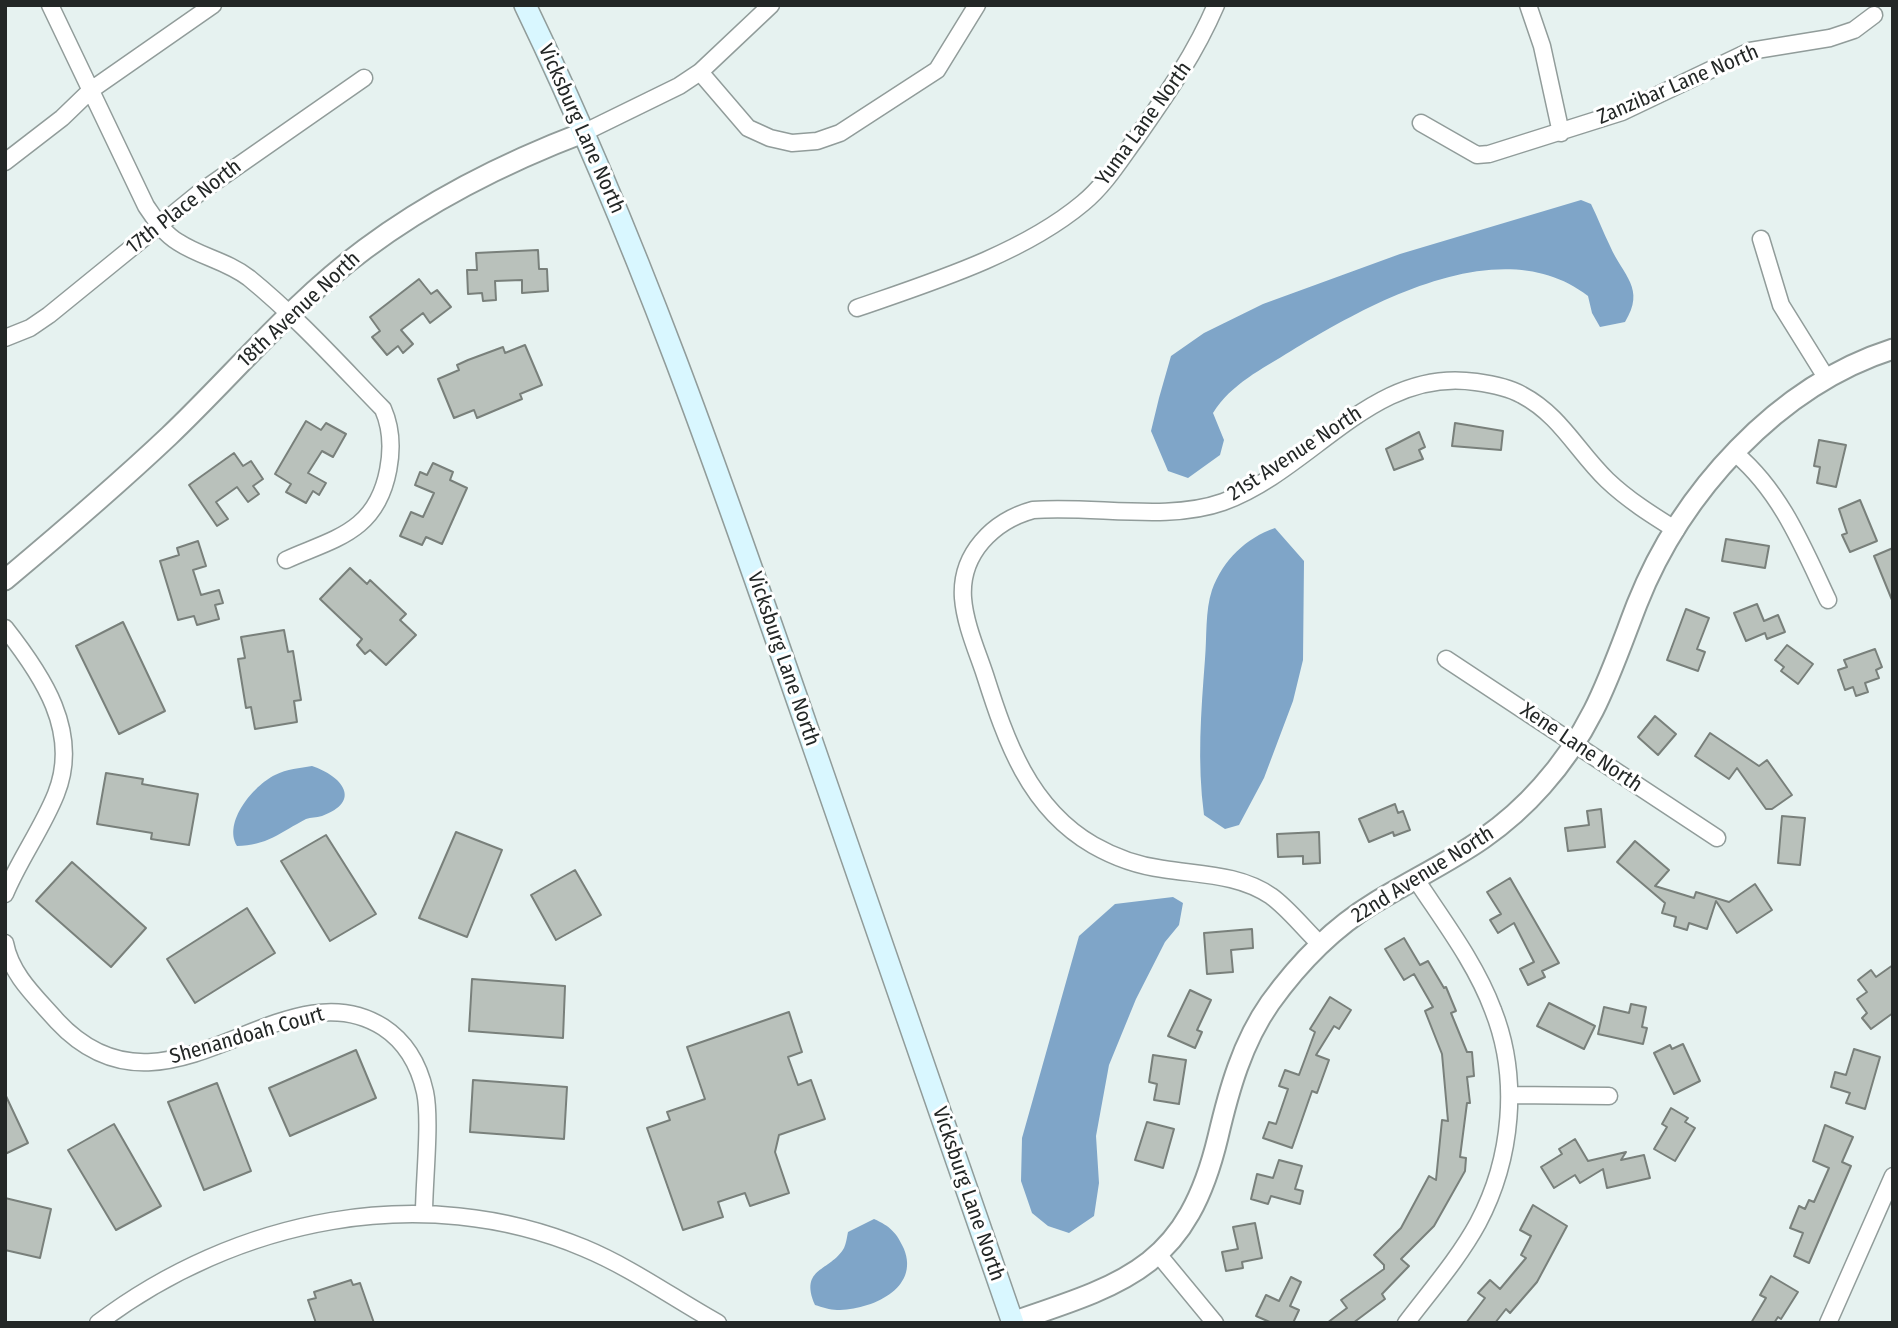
<!DOCTYPE html>
<style>
body{margin:0}
#map{position:relative;width:1898px;height:1328px;overflow:hidden;background:#e6f2f0;font-family:"Fira Sans Condensed",sans-serif}
canvas{display:block}
.frame{position:absolute;inset:0;border:7px solid #232726;pointer-events:none}
</style>
<div id="map">
<canvas width="1898" height="1328"></canvas>
<div class="frame"></div>
</div>
<script>
const ctx = document.querySelector('canvas').getContext('2d');
ctx.lineJoin = 'round';
function fill(path, color) {
  ctx.fillStyle = color;
  ctx.fill(path, 'evenodd');
}
function trace(path, color, width, dash) {
  ctx.strokeStyle = color;
  ctx.lineWidth = width;
  ctx.lineCap = dash ? 'butt' : 'round';
  ctx.setLineDash(dash || []);
  ctx.stroke(path);
}
function write(font, color, halo, rows, align = 'center') {
  ctx.font = font + ' "Fira Sans Condensed",sans-serif';
  ctx.lineWidth = 6;
  ctx.setLineDash([]);
  ctx.textBaseline = 'middle';
  ctx.strokeStyle = halo;
  ctx.fillStyle = color;
  for (const [text, x, y, turn = 0] of rows) {
    ctx.save();
    ctx.translate(x, y);
    ctx.rotate((+turn || 0) * Math.PI / 180);
    ctx.textAlign = isNaN(turn) ? turn : align;
    if (halo) ctx.strokeText(text, 0, 0);
    ctx.fillText(text, 0, 0);
    ctx.restore();
  }
}
fill(new Path2D(`
 M1581,200L1591,204C1598,218 1603,232 1610,246C1623,276 1646,288 1625,322L1600,327L1592,313L1588,296C1502,229 1370,303 1291,351C1262,369 1231,384 1213,413L1224,440L1220,455L1188,478L1168,471L1151,431L1159,398L1171,356L1204,333L1263,304L1400,254Z
 M1275,528L1304,561L1303,660L1293,701L1264,778L1239,825L1225,829L1204,815C1197,762 1201,712 1205,659C1207,637 1205,611 1212,590C1223,560 1246,538 1275,528Z
 M312,766C342,776 363,801 322,816C316,818 311,817 306,819C281,832 266,846 237,846C223,822 253,786 275,775C287,769 300,768 312,766Z
 M1173,897L1183,903L1179,925L1165,942L1136,999L1109,1065L1096,1136L1099,1183L1094,1216L1069,1233L1048,1226L1032,1213L1021,1181L1022,1138L1079,936L1115,904Z
 M874,1219C890,1226 897,1233 904,1249C920,1289 871,1310 837,1310C830,1310 822,1307 815,1305C799,1267 830,1272 844,1248C846,1244 847,1237 848,1232Z`), '#7fa5c8');
const building = new Path2D(`
 M538,250L539,269H547L548,291L522,293V280L495,281L496,300L483,301L482,293L468,294L467,270H477L476,253Z
 M419,279L431,294L437,290L451,307L430,323L423,313L401,330L413,344L403,353L398,346L387,355L372,337L380,331L370,317Z
 M525,345L542,385L520,394L522,399L477,418L474,410L454,418L438,379L459,370L457,365L468,360L503,347L505,353Z
 M306,421L321,430L326,423L346,434L333,457L322,451L308,473L326,483L319,495L313,491L306,503L286,492L291,484L275,474Z
 M1455,423L1503,431L1501,450L1452,446Z
 M1419,432L1425,447L1419,450L1423,459L1394,470L1386,449Z
 M1819,440L1846,445L1836,487L1817,483L1820,467L1814,466Z
 M234,453L243,466L251,461L263,479L253,486L259,494L248,502L237,487L216,502L228,519L217,526L189,485Z
 M433,463L453,472L450,480L467,488L442,544L426,537L422,545L400,536L411,512L423,517L434,493L415,485L420,472L427,475Z
 M1860,500L1877,541L1850,552L1842,535L1847,533L1839,509Z
 M1726,539L1769,546L1765,568L1722,561Z
 M198,541L206,566L193,570L201,595L219,590L223,603L215,605L219,619L197,625L194,616L178,620L160,561L179,555L177,548Z
 M1893,548V600H1892L1874,556Z
 M350,568L367,584L370,580L406,614L400,620L416,635L386,665L370,650L365,654L357,645L362,639L320,599Z
 M1757,604L1764,621L1778,615L1785,632L1767,639L1765,633L1746,641L1734,613Z
 M1686,609L1709,618L1697,649L1705,652L1698,671L1667,660Z
 M123,622L165,711L119,734L76,646Z
 M284,630L288,652L293,651L301,700L294,701L297,722L255,729L251,707L246,708L238,659L245,658L241,637Z
 M1787,645L1813,664L1798,684L1781,671L1784,667L1775,660Z
 M1875,649L1882,667L1876,670L1879,678L1865,683L1868,692L1856,696L1853,687L1845,690L1838,670L1847,667L1844,660Z
 M1655,716L1676,734L1658,755L1638,737Z
 M1710,733L1759,766L1767,760L1792,795L1772,809H1766L1737,768L1729,779L1695,756Z
 M106,773L143,779L142,784L198,794L189,845L151,839L152,833L97,824Z
 M1395,804L1398,813L1403,811L1410,830L1394,836L1393,832L1369,842L1359,819Z
 M1601,809L1605,847L1568,851L1565,828L1589,825L1587,811Z
 M1782,816L1805,818L1800,865L1778,863Z
 M456,832L502,850L467,937L419,918Z
 M1319,832L1320,863L1303,864V856L1278,857L1277,834Z
 M326,835L376,914L330,941L281,861Z
 M1635,841L1669,870L1655,886L1694,898L1696,892L1729,902L1755,884L1772,910L1737,933L1716,901L1707,929L1689,923L1687,930L1674,926L1676,917L1662,913L1665,903L1617,862Z
 M72,862L146,928L111,967L36,901Z
 M575,870L601,915L556,940L531,895Z
 M1510,878L1559,963L1542,971L1545,977L1528,985L1520,969L1534,962L1514,923L1498,933L1490,920L1501,914L1487,892Z
 M247,908L275,953L195,1003L167,959Z
 M1252,929L1253,948L1231,950L1233,972L1207,974L1204,933Z
 M1404,938L1420,965L1428,961L1444,988L1446,987L1456,1011L1451,1013L1467,1052H1472L1474,1076L1467,1077L1470,1103H1467L1460,1157L1466,1158L1465,1171L1434,1226L1401,1259L1409,1266L1382,1294L1385,1299L1353,1323H1327L1347,1308L1341,1300L1384,1269V1265L1374,1255L1401,1228L1429,1176L1436,1180L1442,1120L1448,1121L1442,1054L1425,1011L1433,1007L1414,974L1404,980L1385,949Z
 M1893,965V1013L1871,1029L1862,1018L1867,1013L1857,999L1867,992L1858,980L1871,970L1876,977Z
 M472,979L565,986L563,1038L469,1031Z
 M1190,990L1211,1000L1197,1030L1202,1032L1195,1048L1168,1036Z
 M1330,997L1351,1010L1339,1029L1334,1026L1316,1055L1329,1060L1317,1093L1312,1091L1292,1148L1263,1138L1269,1122L1276,1124L1288,1089L1279,1086L1285,1070L1299,1075L1315,1032L1310,1029Z
 M1549,1003L1595,1026L1584,1049L1537,1026Z
 M1631,1004L1646,1007L1642,1027L1647,1028L1643,1044L1598,1034L1604,1007L1629,1013Z
 M789,1012L802,1052L788,1057L798,1085L811,1080L825,1119L779,1135L775,1152L789,1193L750,1206L745,1193L718,1202L723,1217L683,1230L647,1128L670,1120L667,1112L705,1099L687,1047Z
 M1683,1044L1700,1081L1674,1094L1654,1053L1670,1045L1672,1049Z
 M1854,1049L1880,1057L1865,1109L1846,1103L1850,1093L1831,1087L1835,1072L1846,1075Z
 M356,1050L376,1098L290,1136L269,1088Z
 M1153,1055L1186,1060L1179,1104L1154,1100L1157,1084L1149,1082Z
 M473,1080L567,1087L564,1139L470,1132Z
 M217,1083L251,1171L204,1190L168,1102Z
 M5,1094L28,1143L5,1154Z
 M1671,1108L1688,1118L1685,1122L1695,1128L1675,1161L1654,1149L1667,1127L1662,1124Z
 M1147,1122L1174,1129L1163,1168L1135,1160Z
 M114,1124L161,1206L116,1230L68,1150Z
 M1825,1125L1853,1137L1842,1162L1851,1166L1809,1263L1794,1256L1803,1233L1790,1228L1799,1206L1805,1209L1809,1200L1814,1202L1829,1168L1813,1161Z
 M1575,1139L1588,1161L1626,1152L1621,1160L1644,1155L1650,1178L1607,1188L1603,1169L1580,1183L1575,1175L1554,1188L1541,1167L1562,1154L1559,1149Z
 M1279,1160L1302,1166L1295,1189L1303,1191L1300,1204L1271,1196L1268,1204L1251,1199L1257,1174L1273,1178Z
 M5,1198L51,1209L40,1258L5,1250Z
 M1533,1205L1567,1226L1537,1282L1510,1313L1506,1309L1495,1323H1466L1485,1298L1478,1293L1490,1280L1500,1289L1526,1258L1521,1255L1531,1236L1520,1230Z
 M1255,1223L1262,1258L1242,1262L1243,1268L1226,1271L1222,1252L1238,1249L1233,1227Z
 M1771,1276L1798,1292L1781,1319L1778,1317L1774,1323H1751L1766,1298L1760,1295Z
 M1291,1277L1301,1282L1290,1306L1299,1310L1293,1323H1272L1256,1316L1266,1295L1279,1301Z
 M351,1280L353,1285L360,1283L374,1323H316L308,1300L316,1298L314,1292Z`);
fill(building, '#b9c1bb');
trace(building, '#79807b', 2);
const minor = new Path2D(`
 M50,5L146,206C155,219 164,234 178,242C201,257 227,261 249,278C298,318 339,364 383,409C398,443 390,498 359,524C339,541 309,549 286,560
 M1528,5L1542,46L1561,133
 M700,72L748,128L770,138L792,143L817,141L840,133L937,70L977,5
 M1421,123L1477,155L1489,154L1622,112L1750,51L1830,38L1854,30L1874,15
 M585,132L679,86L700,72L771,5
 M5,162L62,118L91,90L213,5
 M1761,239L1781,305L1827,379
 M857,308C932,282 1022,254 1083,203C1105,185 1120,160 1137,137C1167,94 1195,54 1216,5
 M5,338L30,328L49,315L199,193L364,78
 M1736,454C1781,492 1803,547 1828,600
 M5,628C42,675 81,732 56,794C42,829 19,860 5,894
 M1446,659L1717,838
 M5,943C11,975 36,997 57,1021C166,1138 281,962 383,1027C406,1042 419,1065 425,1092C431,1120 424,1182 424,1213
 M1320,944C1304,929 1289,909 1271,896C1239,874 1200,875 1163,869C1140,866 1114,857 1093,845C1029,808 1006,741 985,675C977,651 965,624 963,598C960,554 993,521 1033,510C1093,505 1167,522 1223,502C1312,470 1373,366 1476,382C1491,384 1508,387 1522,395C1560,415 1577,451 1607,480C1628,500 1652,515 1676,530
 M1510,1095L1609,1096
 M1158,1254L1215,1323
 M98,1323C236,1219 421,1180 584,1248C632,1268 673,1298 718,1323
 M1406,1323C1431,1290 1459,1258 1478,1223C1512,1159 1520,1078 1493,1010C1476,964 1444,922 1417,881
 M1828,1323L1893,1176`);
const tertiary = new Path2D(`
 M5,580C61,533 116,486 169,436C234,374 292,303 365,249C432,199 506,162 585,132
 M1012,1322C1128,1283 1187,1266 1218,1137C1229,1090 1242,1043 1270,1003C1298,964 1333,928 1374,903C1438,864 1490,845 1542,786C1594,728 1610,674 1637,604C1681,493 1777,386 1893,349`);
const secondary = new Path2D(`
 M525,5C637,237 721,479 805,722C874,922 944,1122 1013,1323`);
trace(minor, '#919c9a', 19);
trace(tertiary, '#919c9a', 23);
trace(secondary, '#919c9a', 24);
trace(minor, '#fff', 16);
trace(tertiary, '#fff', 19);
trace(secondary, '#d9f7ff', 21);
write('21px', '#232726', '#fff', [
 ["Zanzibar Lane North",1678,85,-23],
 ["Yuma Lane North",1144,124,-54],
 ["Vicksburg Lane North",581,129,66],
 ["17th Place North",184,207,-38],
 ["18th Avenue North",299,310,-43],
 ["21st Avenue North",1295,454,-33],
 ["Vicksburg Lane North",783,659,71],
 ["Xene Lane North",1581,748,34],
 ["22nd Avenue North",1423,875,-32],
 ["Shenandoah Court",247,1036,-16],
 ["Vicksburg Lane North",968,1194,71]
]);
</script>
